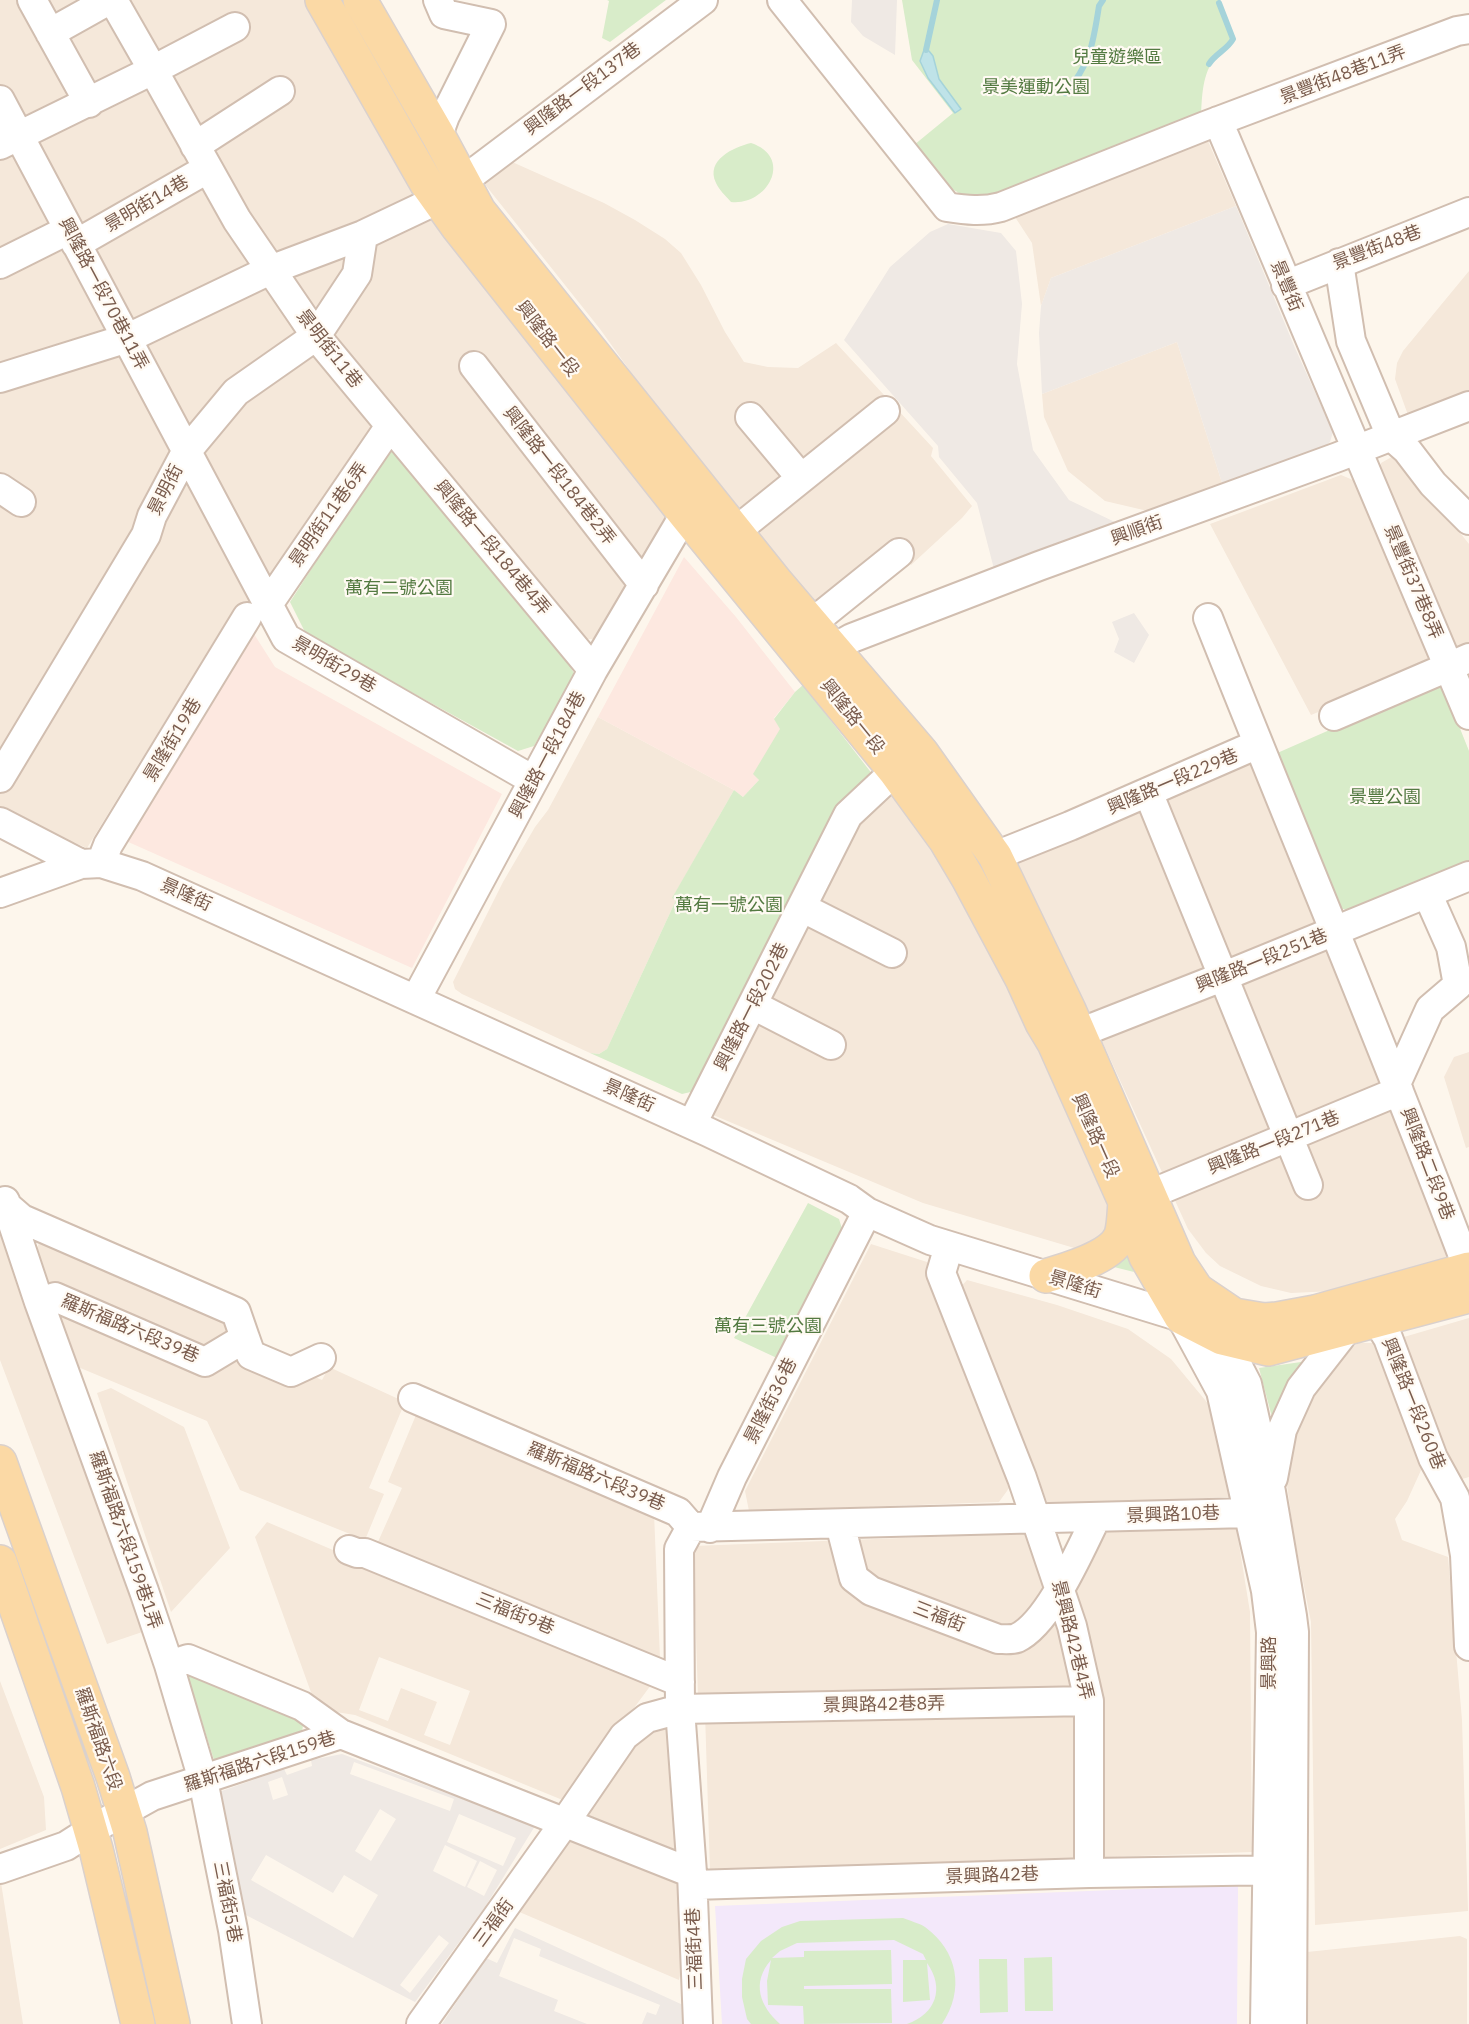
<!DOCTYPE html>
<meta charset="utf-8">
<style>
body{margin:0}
canvas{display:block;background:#fdf6ec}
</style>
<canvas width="1469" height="2024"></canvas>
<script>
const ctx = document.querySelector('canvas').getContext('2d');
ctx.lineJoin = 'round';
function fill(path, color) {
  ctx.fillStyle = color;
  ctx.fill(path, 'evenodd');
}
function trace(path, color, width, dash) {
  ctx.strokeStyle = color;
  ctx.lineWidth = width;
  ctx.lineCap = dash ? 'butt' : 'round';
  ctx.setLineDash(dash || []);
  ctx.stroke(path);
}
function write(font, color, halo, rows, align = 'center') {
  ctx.font = font + ' "IBM Plex Sans","Noto Sans TC",sans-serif';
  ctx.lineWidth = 4.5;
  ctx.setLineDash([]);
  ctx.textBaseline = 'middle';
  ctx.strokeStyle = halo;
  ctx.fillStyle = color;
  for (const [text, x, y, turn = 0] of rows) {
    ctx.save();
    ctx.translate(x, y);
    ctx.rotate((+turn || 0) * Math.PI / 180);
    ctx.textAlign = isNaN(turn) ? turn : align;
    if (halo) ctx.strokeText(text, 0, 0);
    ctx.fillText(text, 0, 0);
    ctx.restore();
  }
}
fill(new Path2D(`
 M0,0H108L379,429L272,595L232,612L87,848L0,812Z
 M123,0H310L428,195L274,264Z
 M1196,138L1208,141L1236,206L1051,278L1041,306L1032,243L1015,217L1018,209Z
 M510,161L604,203L635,220L665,239L681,253L701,285L725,332L744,362L768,367L798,368L836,343L933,448L931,456L972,506L962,518L911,565L891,547L825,610L809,604L698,466L600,329L483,182Z
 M433,207L671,512L596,639H581L279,276Z
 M1469,271V392L1408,415L1395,379L1397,363L1403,351Z
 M1177,342L1223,486L1152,512L1105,501L1068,471L1044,417L1042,394Z
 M1397,454L1469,544V646L1459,649L1452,646L1378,474L1381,463Z
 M1341,475L1353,480L1428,657L1420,670L1311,715L1210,524Z
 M598,717L734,790L673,897L676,900L607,1049L599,1054L590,1053L462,994L455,989L453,982L503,882L535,827L548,810Z
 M1260,755L1447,1247L1448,1260L1334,1291L1291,1293L1261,1286L1220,1266L1206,1253L1188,1229L1091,1017L1013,861Z
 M891,795L978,916L1115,1215L1111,1235L1081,1250L923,1203L706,1112L861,818Z
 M1469,1052V1147L1466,1148L1444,1077L1454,1057Z
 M0,1221L151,1629L107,1644L0,1360Z
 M42,1237L229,1316L249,1348L322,1380L329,1367L405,1402L369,1488L384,1494L365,1540L240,1490L207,1421L78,1367L35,1252Z
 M871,1244L927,1262L1012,1484L999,1502L749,1511L745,1491Z
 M967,1280L1057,1305L1128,1329L1171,1359L1220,1418L1232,1497L1048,1504L1024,1445L960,1311L957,1291Z
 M1469,1318V1477L1452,1482L1397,1339Z
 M1358,1343H1382L1427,1457L1407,1501L1395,1519L1402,1540L1448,1557L1462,1720L1468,1911L1315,1925L1311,1622L1294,1536L1285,1471L1288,1441L1325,1371Z
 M111,1388L184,1427L230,1548L171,1612L97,1393Z
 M416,1415L654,1513L660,1658L377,1544L402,1488L388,1482Z
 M1235,1520L1250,1612L1252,1852L710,1871L705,1713L698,1697L693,1546L1033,1533L1058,1582L1097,1528Z
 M267,1522L651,1685L565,1801L355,1715L317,1709L255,1537ZM379,1657L470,1691L450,1745L424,1735L437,1702L401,1688L388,1721L359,1710Z
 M0,1681L44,1797L46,1830L0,1849Z
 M673,1728L683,1961L679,1980L517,1911L643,1729Z
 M0,1876L23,2024H0Z
 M1460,1936L1467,1939V2024H1307V1952Z`), '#f5e8da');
fill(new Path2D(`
 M684,557L736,617L795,692L774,718L781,729L754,774L759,780L743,797L734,790L598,717Z
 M254,634L275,667L502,794L412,968L126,841Z`), '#fde8e0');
fill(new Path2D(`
 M852,0H897L895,55L863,36L851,22Z
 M1236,206L1295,348L1333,432L1330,442L1322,450L1223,486L1177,342L1042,394L1039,333L1041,306L1051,278Z
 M948,224L1001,233L1016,251L1022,304L1017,364L1033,450L1069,500L1119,524L994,569L977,503L939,457L938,446L844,340L890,267L930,232Z
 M1134,613L1149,635L1134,663L1114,652L1119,639L1112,622Z
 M342,1754L535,1826L485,1907L415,2002L240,1912L219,1792L284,1769L287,1775L312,1766L311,1760ZM354,1762L454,1799L450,1811L350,1774ZM282,1777L288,1795L273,1800L268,1782ZM380,1809L396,1819L371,1861L355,1851ZM459,1814L516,1838L503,1866L447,1842ZM445,1845L477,1861L465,1887L433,1871ZM266,1855L333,1893L344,1875L378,1895L353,1938L251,1880ZM480,1861L497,1870L484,1896L467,1887ZM439,1935L449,1943L410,1993L400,1985Z
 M515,1928L683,2005L684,2024H642L647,2012L656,2015L660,2005L539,1956L541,1949L514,1938L499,1976L558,2000L554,2011L587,2024H442L486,1958L497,1963Z`), '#efe9e4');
fill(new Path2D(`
 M1238,1885L1237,2024H722L715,1906Z`), '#f3e8fa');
fill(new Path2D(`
 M607,0H666L610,42L602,38L609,1Z
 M902,0H1219L1234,40C1229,47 1222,50 1216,57C1202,73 1202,97 1201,117L997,198H967L954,190L944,182L914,145L953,113L912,60Z
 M751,143C794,157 768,206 731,202C726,196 719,190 716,183C705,160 734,147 751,143Z
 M389,449L396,450L568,663L575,675L534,746L518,751L306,634L290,602Z
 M1441,681L1469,751V864L1352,911L1339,908L1275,754Z
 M803,685L873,775L695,1091L682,1094L590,1053L599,1054L607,1049L676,900L672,898L734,790L743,797L759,780L753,774L780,729L774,719L795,692Z
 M808,1203L839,1219L843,1232L779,1359L734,1338Z
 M1122,1245L1134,1272L1098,1263Z
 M1308,1361L1273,1421L1259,1368Z
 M186,1671L304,1719L302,1732L214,1760Z
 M903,1918C910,1921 919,1923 925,1927C958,1951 965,1990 942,2024H907C936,2014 945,1988 927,1963L930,2000L903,2002V1960H926L923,1954L894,1940L797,1943L780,1951L772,1958L804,1957V1951L891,1950L892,1984L804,1986V1989H891L892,2023L804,2024L803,2006L768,2005L767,1981L771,1960C751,1983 760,2006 780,2024H751L747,2019L742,1997V1979L746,1959L761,1941L782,1927L800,1921Z
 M1052,1957L1053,2011H1025L1024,1958Z
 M979,1959H1007L1008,2012L980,2013Z`), '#d8ecc9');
const water = new Path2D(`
 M924,50L929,51L933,56L939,79L961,109L955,113L928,78L920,61Z`);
fill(water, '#bfe3e8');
trace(water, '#a5d3da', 1.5);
trace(new Path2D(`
 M926,50L937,0
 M1209,64C1215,54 1228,49 1233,39L1219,3
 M1065,93C1091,64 1093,43 1099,6L1103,0`), '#a5d3da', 6);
const minor = new Path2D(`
 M32,0L89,103
 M113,0L153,70L235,27
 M438,0L444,14L491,24L445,116L438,135
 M782,0L947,207C966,210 982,212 1001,207L1205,126L1457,31L1469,29
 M50,33L109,0
 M0,100L286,638L533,780
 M1218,121L1469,715
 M0,145L153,70L237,220L316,336L593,670
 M195,146L280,91
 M76,244L207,169
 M1339,263L1351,341L1391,436L1407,450L1433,484L1469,520
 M0,264L68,230
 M1286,285L1469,212
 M474,366L644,585
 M0,378L128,338L270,270L363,235L439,199L703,0
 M750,417L801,478
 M0,488L21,502
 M736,531L885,411
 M269,603L390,426
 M1208,618C1294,835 1386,1051 1468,1269
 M812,623L899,553
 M815,659L852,638L1039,566L1338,457L1469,406
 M1334,716L1469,658
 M0,778L146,535L152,516L186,452L236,392L316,336L357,274L363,235
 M1148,792L1308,1185
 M0,822L81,864
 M995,856L1070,826L1258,744
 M101,863L108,845L247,617
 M0,893L81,864L101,863L142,876L708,1132L849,1199L867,1212L930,1240L1181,1317H1195
 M803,908L892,953
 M416,999L593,670L685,514
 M753,1005L831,1045
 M1059,1041L1222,977L1469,876
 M1396,1084L1430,1009L1458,985L1451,947L1427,893
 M692,1124L848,815L895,771L913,759
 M1148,1195L1399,1091
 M5,1201L7,1206L22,1219L236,1312L245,1338
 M0,1208L7,1206L39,1302L55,1297L205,1362L245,1338L251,1355L291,1372L321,1358
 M949,1246L941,1273L1022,1478L1072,1626L1089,1701V1873
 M39,1302L144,1591L169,1665L203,1780L233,1930L247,2024
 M1181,1317L1221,1391L1266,1591L1271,1632L1265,2024
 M1378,1322L1388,1338L1433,1458L1455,1498L1465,1555L1469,1646
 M1216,1324L1247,1384L1271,1492L1292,1616L1294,1632L1292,2024
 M413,1398L678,1512L691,1527L1249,1513
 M1273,1478L1282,1430L1301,1388L1347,1329
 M840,1524L854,1578L871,1591L998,1639C1004,1639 1011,1640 1017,1638C1049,1623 1080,1550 1096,1518
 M691,1527L679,1549L680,1709L692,1873L698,2024
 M710,1528L732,1477L867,1212
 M349,1550L357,1553H365L680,1682
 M169,1665L188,1659L302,1706L341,1734
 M0,1869L66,1846L91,1830L152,1796L341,1734L692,1873
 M693,1885L1089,1873L1288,1870
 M421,2024L565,1822L624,1736L647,1718L680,1709L1089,1701`);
const major = new Path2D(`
 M322,0L427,184L457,226L685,514L895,771L946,841L968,878L1022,979L1042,1023L1054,1043L1125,1202L1146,1257L1181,1317L1222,1338L1268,1349L1469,1296
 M360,0L438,135L479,211L777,583L922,753L995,856L1069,1010L1179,1263L1197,1290L1234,1315L1264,1320L1277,1319L1315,1312L1469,1269
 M1046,1276C1067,1269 1112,1258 1121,1235C1124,1226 1124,1212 1125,1202
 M0,1462L113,1777L130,1832L173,2024
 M0,1562L78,1787L96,1849L138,2024`);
trace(minor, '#d1beb0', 32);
trace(major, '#dad1cd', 36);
trace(minor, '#fff', 28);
trace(major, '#fbd9a5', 33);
write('18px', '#537a41', '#fffaf3', [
 ["兒童遊樂區",1117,58],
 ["景美運動公園",1036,88],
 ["萬有二號公園",399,589],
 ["景豐公園",1385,798],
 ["萬有一號公園",729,906],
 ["萬有三號公園",768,1327]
]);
write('18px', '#7a5c4d', '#fffaf3', [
 ["景豐街48巷11弄",1343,75,-21],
 ["興隆路一段137巷",583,89,-37],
 ["景明街14巷",147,204,-30],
 ["景豐街48巷",1377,248,-21],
 ["景豐街",1286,286,67],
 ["興隆路一段70巷11弄",103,294,62],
 ["興隆路一段",547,339,52],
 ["景明街11巷",329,349,52],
 ["興隆路一段184巷2弄",559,476,52],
 ["景明街",166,490,-63],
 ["景明街11巷6弄",329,515,-55],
 ["興順街",1137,531,-20],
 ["興隆路一段184巷4弄",492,548,50],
 ["景豐街37巷8弄",1413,582,67],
 ["景明街29巷",334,665,30],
 ["興隆路一段",852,717,51],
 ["景隆街19巷",173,740,-59],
 ["興隆路一段184巷",548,755,-62],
 ["興隆路一段229巷",1173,782,-23],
 ["景隆街",186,895,24],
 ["興隆路一段251巷",1262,961,-22],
 ["興隆路一段202巷",752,1007,-63],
 ["景隆街",629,1096,24],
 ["興隆路一段",1095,1136,66],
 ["興隆路一段271巷",1274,1143,-22],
 ["興隆路二段9巷",1427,1164,69],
 ["景隆街",1075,1285,17],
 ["羅斯福路六段39巷",130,1329,23],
 ["景隆街36巷",771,1401,-63],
 ["興隆路一段260巷",1413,1404,68],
 ["羅斯福路六段39巷",596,1477,23],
 ["景興路10巷",1173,1515,-2],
 ["羅斯福路六段159巷1弄",125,1540,71],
 ["三福街9巷",515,1614,22],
 ["三福街",939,1617,21],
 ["景興路42巷4弄",1072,1640,76],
 ["景興路",1270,1663,-90],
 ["景興路42巷8弄",884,1705,-1],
 ["羅斯福路六段",98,1739,71],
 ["羅斯福路六段159巷",260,1762,-18],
 ["景興路42巷",992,1876,-2],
 ["三福街5巷",227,1902,79],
 ["三福街",494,1923,-54],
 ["三福街4巷",695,1949,-92]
]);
</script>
